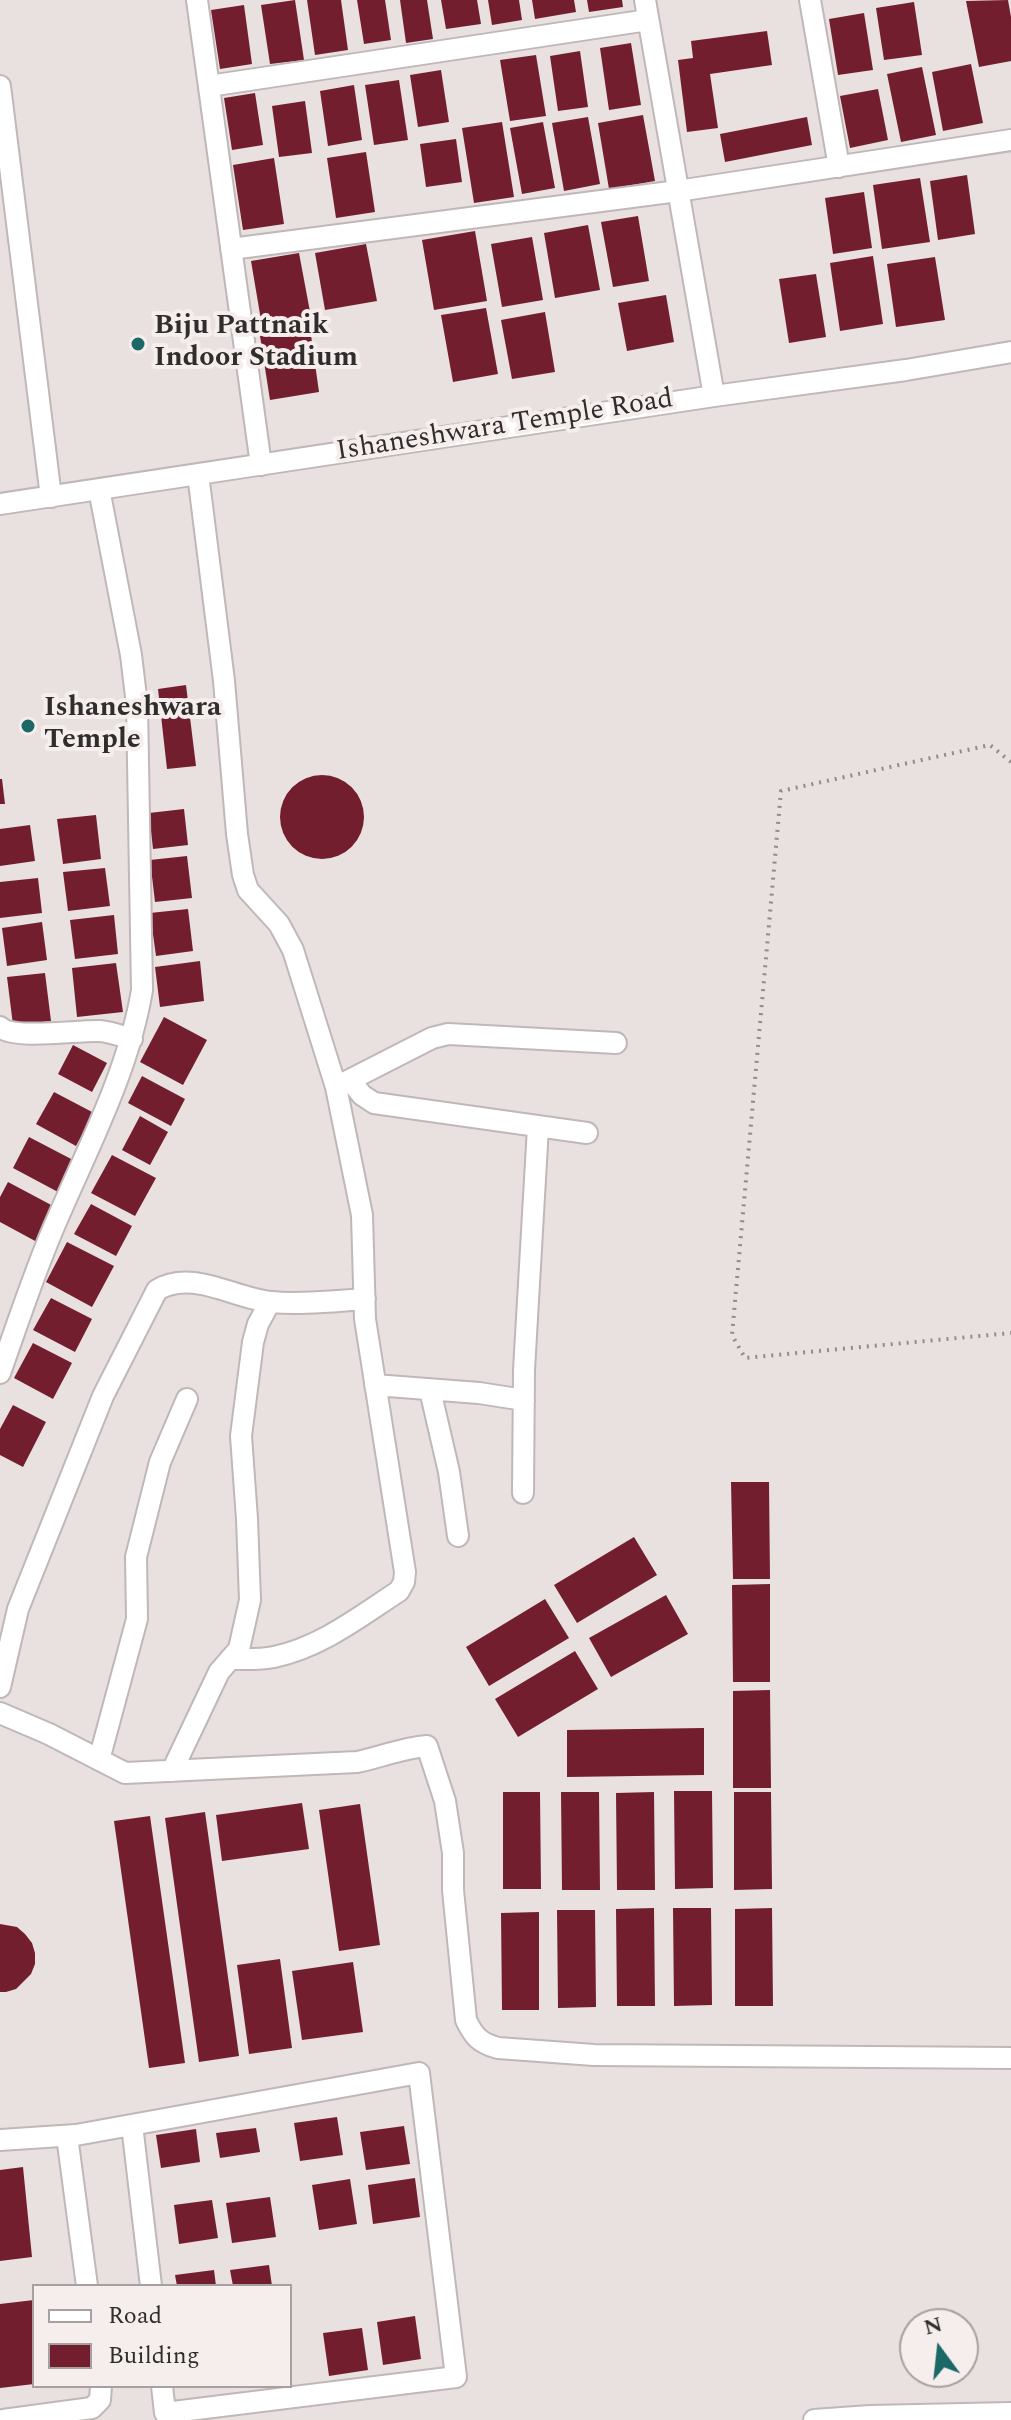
<!DOCTYPE html>
<style>
body{margin:0}
#map{position:relative;width:1011px;height:2420px;overflow:hidden;background:#e9e0e0;font-family:Spectral,serif}
canvas{display:block}
.legend{position:absolute;left:32px;top:2284px;width:260px;height:104px;box-sizing:border-box;background:#f6eded;border:2px solid #a7a0a0;margin:0;padding:10px 14px;list-style:none;font-size:24px;color:#302d2d}
.legend li{display:flex;align-items:center;gap:16px;height:40px}
.legend b{width:40px;border:2px solid #a7a0a0}
.north{position:absolute;left:899px;top:2308px;width:80px;height:80px;box-sizing:border-box;background:#f6eded;border:2px solid #a7a0a0;border-radius:50%;rotate:345deg;font-size:22px;font-weight:700;line-height:32px;text-align:center;color:#302d2d}
.north::after{content:'';display:block;margin:auto;width:28px;height:36px;background:#1b6867;clip-path:polygon(50% 0,100% 100%,50% 72%,0 100%)}
</style>
<div id="map">
<canvas width="1011" height="2420"></canvas>
<ul class="legend">
<li><b style="height:10px;background:#fff"></b>Road</li>
<li><b style="height:22px;background:#731e2e"></b>Building</li>
</ul>
<div class="north">N</div>
</div>
<script>
const ctx = document.querySelector('canvas').getContext('2d');
ctx.lineJoin = 'round';
function fill(path, color) {
  ctx.fillStyle = color;
  ctx.fill(path, 'evenodd');
}
function trace(path, color, width, dash) {
  ctx.strokeStyle = color;
  ctx.lineWidth = width;
  ctx.lineCap = dash ? 'butt' : 'round';
  ctx.setLineDash(dash || []);
  ctx.stroke(path);
}
function write(font, color, halo, rows, align = 'center') {
  ctx.font = font + ' Spectral,serif';
  ctx.lineWidth = 8;
  ctx.setLineDash([]);
  ctx.textBaseline = 'middle';
  ctx.strokeStyle = halo;
  ctx.fillStyle = color;
  for (const [text, x, y, turn = 0] of rows) {
    ctx.save();
    ctx.translate(x, y);
    ctx.rotate((+turn || 0) * Math.PI / 180);
    ctx.textAlign = isNaN(turn) ? turn : align;
    if (halo) ctx.strokeText(text, 0, 0);
    ctx.fillText(text, 0, 0);
    ctx.restore();
  }
}
fill(new Path2D(`
 M295,0L304,60L270,64L261,5Z
 M307,0H341L348,50L315,55Z
 M357,0H385L391,40L364,44Z
 M400,0H427L433,39L406,43Z
 M441,0H477L481,24L446,29Z
 M488,0H519L522,20L492,25Z
 M532,0H574L576,12L535,19Z
 M587,0H622L623,7L589,12Z
 M1008,0L1011,17V61L979,67L966,1Z
 M914,2L922,55L884,60L876,8Z
 M244,5L252,64L220,69L211,10Z
 M864,13L873,70L838,75L829,19Z
 M767,31L772,65L710,74L718,128L687,132L678,60L693,58L691,41Z
 M631,43L641,105L609,110L600,48Z
 M580,51L588,107L558,111L550,56Z
 M536,55L546,116L510,121L500,60Z
 M971,64L983,123L943,131L932,72Z
 M922,67L936,135L901,142L887,74Z
 M441,70L449,122L418,127L410,75Z
 M399,80L408,140L374,145L365,85Z
 M354,85L362,140L328,146L320,91Z
 M878,89L888,140L850,148L840,96Z
 M255,93L263,145L232,150L224,98Z
 M305,101L312,153L279,157L272,106Z
 M643,115L655,181L609,189L598,123Z
 M588,117L600,184L564,191L552,123Z
 M807,117L812,145L725,162L720,134Z
 M502,122L514,197L474,203L462,128Z
 M543,122L555,188L522,194L510,128Z
 M456,139L462,182L426,187L420,144Z
 M366,152L375,212L336,218L327,158Z
 M274,158L284,224L243,230L233,165Z
 M967,175L975,234L938,240L930,181Z
 M920,178L930,242L882,249L873,185Z
 M864,192L872,248L833,254L825,198Z
 M638,216L649,281L613,287L601,222Z
 M588,225L600,290L555,298L544,233Z
 M475,231L487,301L434,310L422,240Z
 M532,237L543,300L502,307L491,244Z
 M366,244L377,301L325,310L315,253Z
 M299,253L311,317L262,326L251,261Z
 M873,256L883,324L840,331L830,263Z
 M935,257L945,320L896,327L887,264Z
 M816,274L826,337L789,343L779,279Z
 M666,295L674,342L627,351L618,303Z
 M486,308L498,374L453,382L441,315Z
 M545,312L555,372L512,379L501,320Z
 M310,328L319,392L270,400L260,336Z
 M186,685L196,766L167,769L158,689Z
 M280 817a42 42 0 1 1 84 0a42 42 0 1 1-84 0Z
 M0,779H2L5,804H0Z
 M184,809L188,845L153,849L149,813Z
 M96,815L101,859L63,864L57,819Z
 M30,825L35,861L0,866V829Z
 M187,856L192,898L155,902L150,860Z
 M105,868L110,906L68,911L63,872Z
 M38,878L42,913L0,918V882Z
 M188,909L193,951L156,956L150,913Z
 M114,915L118,954L75,959L70,920Z
 M42,922L47,960L7,966L2,928Z
 M200,961L204,1001L160,1007L155,967Z
 M116,963L123,1012L77,1017L72,968Z
 M45,973L51,1021L13,1025L7,977Z
 M164,1017L207,1040L183,1085L140,1062Z
 M73,1045L107,1063L92,1092L58,1074Z
 M142,1076L185,1099L171,1126L128,1103Z
 M54,1092L94,1113L76,1146L36,1124Z
 M140,1116L168,1132L150,1165L122,1150Z
 M29,1137L75,1161L58,1192L13,1168Z
 M112,1155L156,1178L135,1216L91,1193Z
 M8,1182L55,1207L37,1242L0,1222V1197Z
 M91,1204L132,1226L116,1256L74,1234Z
 M67,1242L114,1266L92,1307L46,1282Z
 M51,1298L92,1319L75,1352L33,1330Z
 M33,1343L72,1363L53,1399L14,1378Z
 M13,1405L46,1422L23,1467L0,1455V1429Z
 M731,1482H769L770,1579H733Z
 M634,1537L657,1575L577,1623L554,1585Z
 M770,1584V1682H733L732,1585Z
 M666,1595L688,1634L611,1677L589,1638Z
 M545,1599L569,1638L489,1686L466,1647Z
 M575,1651L598,1689L518,1737L495,1699Z
 M770,1690L771,1788H733V1691Z
 M704,1728V1775L567,1777V1730Z
 M674,1791H712L713,1888L675,1889Z
 M503,1792H540L541,1889H503Z
 M561,1792H599L600,1890H562Z
 M654,1792L655,1890H617L616,1793Z
 M734,1792H771L772,1889L734,1890Z
 M302,1803L309,1849L222,1861L216,1815Z
 M360,1804L380,1945L339,1951L319,1810Z
 M205,1812L239,2056L199,2062L165,1818Z
 M150,1816L185,2063L149,2068L114,1821Z
 M654,1908L655,2006H617L616,1909Z
 M673,1908H711L712,2005L674,2006Z
 M772,1908L773,2006H735V1909Z
 M557,1910H595L596,2007L558,2008Z
 M539,1912V2010H502L501,1913Z
 M0,1924L17,1927L25,1934L32,1943L35,1953V1964L31,1974L16,1989L6,1992H0Z
 M280,1959L292,2048L249,2054L237,1965Z
 M353,1962L363,2032L302,2040L292,1971Z
 M337,2117L343,2155L300,2161L294,2123Z
 M404,2126L410,2164L366,2170L360,2132Z
 M256,2128L260,2152L220,2158L216,2133Z
 M196,2129L200,2162L161,2168L156,2135Z
 M23,2167L32,2257L0,2261V2170Z
 M415,2178L420,2217L373,2224L368,2185Z
 M350,2179L357,2224L319,2230L312,2185Z
 M270,2197L276,2237L232,2243L226,2203Z
 M212,2200L218,2238L179,2244L174,2205Z
 M269,2265L272,2286H233L230,2270Z
 M214,2270L216,2286H177L175,2275Z
 M34,2300V2384L0,2388V2304Z
 M415,2316L421,2359L383,2365L377,2322Z
 M362,2328L368,2370L329,2376L323,2333Z`), '#731e2e');
const minor = new Path2D(`
 M197,0L261,465
 M645,0L714,396
 M810,0L839,167
 M0,86L51,497
 M209,86L648,20
 M231,249L678,191L1011,140
 M198,474L224,681L237,834L243,875L248,890L279,924L293,950L336,1087L362,1215L365,1319L405,1572L404,1582L399,1591C359,1617 321,1647 274,1657C260,1660 244,1659 230,1659
 M0,504L714,396L906,370L1011,352
 M0,1027C14,1040 77,1030 100,1031C111,1032 121,1036 132,1039
 M350,1080L362,1095L374,1103L587,1133
 M336,1087L432,1038L448,1034L616,1043
 M0,1373C17,1325 33,1276 53,1229C86,1151 128,1074 142,990L137,705L131,655L99,489
 M375,1385L479,1393L524,1400
 M430,1390L449,1472L458,1536
 M523,1493L524,1370L538,1127
 M0,1687L18,1609L103,1396L157,1290C192,1269 233,1298 271,1302C301,1305 334,1301 365,1299
 M0,1713L49,1734L125,1773L357,1762C381,1757 402,1748 427,1746L445,1801L453,1853V1890L466,2020C474,2037 480,2043 498,2048L594,2055L1011,2058
 M99,1760L137,1619L136,1557L160,1462L187,1399
 M172,1771L219,1672L239,1649L250,1600L247,1519L241,1436L253,1342L258,1324L270,1302
 M132,2125L151,2286
 M67,2136L87,2286
 M0,2140L76,2135L419,2073L456,2377L165,2413L162,2386
 M3,2420L92,2408L100,2400L101,2386
 M814,2420L870,2416L1011,2413`);
trace(minor, '#c0b7b8', 24);
trace(new Path2D(`
 M1011,762L990,745L781,791L732,1335L745,1358L1011,1333`), '#918b8b', 4, [2, 6]);
trace(minor, '#fff', 20);
for (const [x, y, r, color] of [
 [138,344,8,"#1b6867"],
 [28,726,8,"#1b6867"]
]) {
  const dot = new Path2D();
  dot.arc(x, y, r, 0, 2 * Math.PI);
  ctx.fillStyle = color;
  ctx.fill(dot);
  trace(dot, '#f6eded', 3);
}
write('bold 28px', '#302d2d', '#f6eded', [
 ["Biju Pattnaik",154,328],
 ["Indoor Stadium",154,360],
 ["Ishaneshwara",44,710],
 ["Temple",44,742]
], 'left');
write('28px', '#302d2d', '#f6eded', [
 ["Ishaneshwara Temple Road",505,427,-9]
]);
</script>
